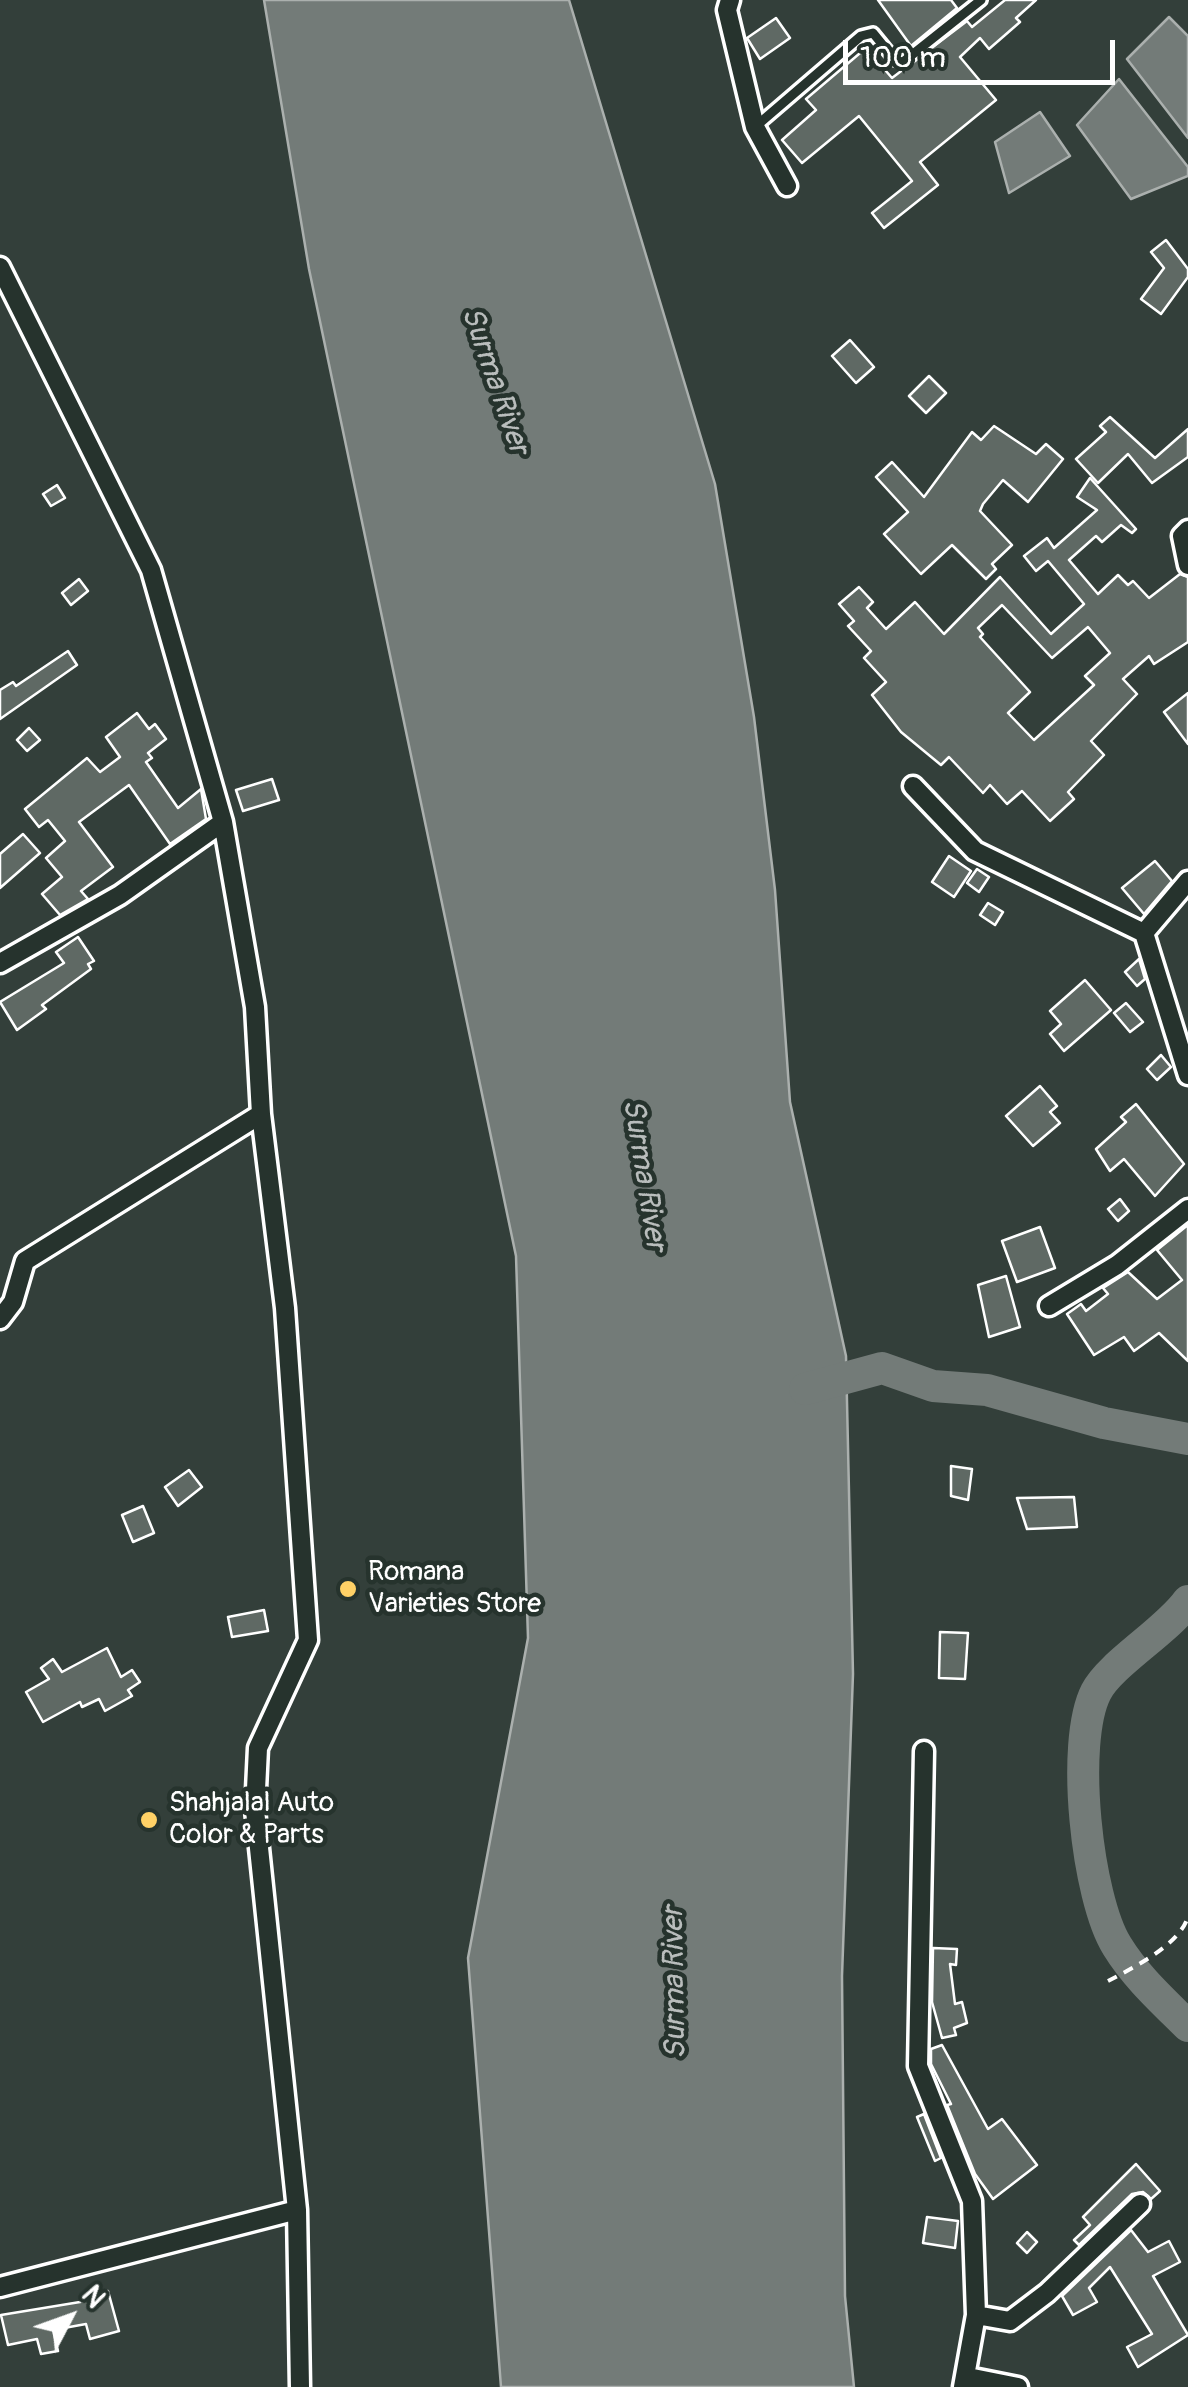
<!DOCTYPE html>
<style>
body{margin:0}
#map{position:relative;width:1188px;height:2387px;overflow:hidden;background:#333f3a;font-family:Pangolin,sans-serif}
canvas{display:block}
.north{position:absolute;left:20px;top:2267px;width:100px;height:100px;-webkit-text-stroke:8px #26332d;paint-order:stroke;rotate:49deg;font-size:28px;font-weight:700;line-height:40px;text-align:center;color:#fff}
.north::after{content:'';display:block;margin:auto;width:35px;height:45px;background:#fff;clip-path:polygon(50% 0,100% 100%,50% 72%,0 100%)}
.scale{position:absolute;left:843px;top:40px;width:272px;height:45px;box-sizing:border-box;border:5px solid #fff;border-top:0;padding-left:12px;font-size:30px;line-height:35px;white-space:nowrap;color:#fff;-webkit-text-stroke:8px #26332d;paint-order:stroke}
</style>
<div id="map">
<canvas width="1188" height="2387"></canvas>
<div class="north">N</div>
<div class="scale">100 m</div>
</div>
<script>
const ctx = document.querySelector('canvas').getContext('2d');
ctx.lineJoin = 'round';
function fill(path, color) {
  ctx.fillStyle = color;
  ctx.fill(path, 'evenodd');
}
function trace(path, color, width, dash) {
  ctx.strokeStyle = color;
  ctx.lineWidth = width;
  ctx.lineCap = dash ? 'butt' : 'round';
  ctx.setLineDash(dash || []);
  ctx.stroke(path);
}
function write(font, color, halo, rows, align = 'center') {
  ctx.font = font + ' Pangolin,sans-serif';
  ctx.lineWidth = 9;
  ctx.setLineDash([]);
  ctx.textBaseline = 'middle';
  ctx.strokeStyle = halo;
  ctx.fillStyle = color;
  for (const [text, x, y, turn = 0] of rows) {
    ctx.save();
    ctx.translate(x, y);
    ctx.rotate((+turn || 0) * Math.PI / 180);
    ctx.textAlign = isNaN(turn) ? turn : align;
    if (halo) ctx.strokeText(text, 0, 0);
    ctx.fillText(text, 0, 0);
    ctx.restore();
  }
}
const water = new Path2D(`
 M264,0H569L715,484L754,717L775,890L790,1102L846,1356L853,1674L842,1976L845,2296L854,2387H501L468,1958L528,1638L516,1256L309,269Z
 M1169,17L1188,36V138L1127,59Z
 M1119,79L1188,167V176L1131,199L1077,125Z
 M1040,112L1070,156L1009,193L995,142Z`);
fill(water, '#737b78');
trace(water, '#abb0ae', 2.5);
trace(new Path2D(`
 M805,1389L882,1368L933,1386L987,1390L1104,1423L1188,1439
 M1188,1601C1167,1631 1110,1664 1096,1692C1070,1743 1087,1898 1117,1946C1136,1977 1163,2001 1188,2026`), '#737b78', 32);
const building = new Path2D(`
 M878,0H951L957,8L911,46Z
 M1005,0H1036L1016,18L1020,22L989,49L980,38L960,57L996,100L920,162L938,185L884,228L872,213L912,181L859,116L802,163L782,140L816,110L806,99L866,48L892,78L967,21L972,27Z
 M776,18L790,38L760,59L747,38Z
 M1166,240L1188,269V277L1161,314L1141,299L1164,268L1151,252Z
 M850,340L874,367L856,383L832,356Z
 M929,376L946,393L926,413L909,396Z
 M1110,417L1155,458L1188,429V457L1152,483L1128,454L1098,483L1076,459L1106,432L1100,426Z
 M994,426L1036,454L1046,444L1063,459L1028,502L1003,480L983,504L980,511L1012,545L992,564L996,569L986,579L952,545L921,574L884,534L908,512L876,477L892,462L924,497L972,432L981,440Z
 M1090,478L1136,529L1132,533L1121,525L1102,542L1096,536L1069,560L1098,594L1118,575L1128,585L1133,581L1149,598L1180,574L1188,577V642L1154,664L1149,656L1123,679L1137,694L1091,741L1104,755L1068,792L1074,799L1050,821L1022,791L1007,804L990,785L983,793L949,757L941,765L901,732L872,695L886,682L864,658L871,651L848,626L854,621L839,604L859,587L873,602L867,608L886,629L915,602L944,634L1000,577L1051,634L1084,604L1048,561L1036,571L1024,556L1047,538L1054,548L1097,510L1077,497ZM1002,605L1052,658L1088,627L1110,653L1085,676L1094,685L1034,740L1008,713L1030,692L980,637L983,634L978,628Z
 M57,485L65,498L51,506L43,494Z
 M79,579L88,591L71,605L62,593Z
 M68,651L77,665L0,719V690L13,682L16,686Z
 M1188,693V744L1164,712Z
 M137,713L149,729L155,724L166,739L148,753L152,758L146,762L178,808L201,789L206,819L170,844L129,785L79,822L113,867L81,891L88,899L60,915L42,894L62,877L46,858L65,841L48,820L39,827L25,809L87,758L100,772L120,757L106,737Z
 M29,728L40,740L27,751L17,740Z
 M272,779L279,800L243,811L236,790Z
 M23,834L40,853L0,888V854Z
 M949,856L971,871L954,897L932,882Z
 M1155,861L1172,881L1144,914L1122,888Z
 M977,869L989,877L979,892L967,883Z
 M988,903L1003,912L995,925L980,915Z
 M78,937L94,961L88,964L91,969L42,1005L46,1009L17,1030L0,1002L64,963L56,952Z
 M1139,959L1145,979L1137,986L1125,972Z
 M1085,980L1111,1010L1064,1051L1050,1034L1061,1024L1050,1011Z
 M1126,1003L1143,1022L1130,1032L1114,1013Z
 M1161,1055L1171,1067L1157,1080L1147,1069Z
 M1040,1086L1057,1106L1050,1112L1060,1123L1033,1146L1006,1116Z
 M1136,1104L1184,1164L1155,1196L1124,1159L1110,1171L1096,1149L1126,1122L1121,1117Z
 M1120,1199L1129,1211L1118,1221L1108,1209Z
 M1188,1225V1361L1159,1333L1134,1351L1124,1337L1094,1355L1067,1314L1081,1304L1086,1311L1108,1294L1103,1288L1128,1272L1157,1299L1182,1280L1157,1250Z
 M1040,1227L1055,1268L1017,1282L1002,1241Z
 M1006,1276L1020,1327L989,1337L978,1285Z
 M951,1466L972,1469L968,1500L951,1496Z
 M189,1470L202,1487L178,1506L165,1487Z
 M1074,1497L1077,1527L1027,1529L1017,1498Z
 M143,1506L154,1533L133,1542L122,1515Z
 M264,1610L268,1631L232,1637L228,1617Z
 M940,1632L968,1633L965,1679L939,1678Z
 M107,1648L121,1677L132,1670L140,1682L128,1690L132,1696L105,1711L99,1699L82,1707L80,1702L43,1722L26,1692L49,1679L41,1668L53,1659L62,1672Z
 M933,1948L957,1949L956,1965L950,1964L955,2004L962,2002L967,2023L954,2028L956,2035L942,2038L932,2002Z
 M942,2045L988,2129L1002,2119L1037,2165L993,2199L975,2174L947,2105L951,2104L931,2064V2049Z
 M924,2114L941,2158L935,2161L917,2117Z
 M1136,2164L1160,2191L1151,2199L1143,2192L1132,2194L1079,2245L1074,2240L1090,2225L1083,2217Z
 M927,2217L958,2221L955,2248L923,2243Z
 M1131,2230L1148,2252L1169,2241L1180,2262L1153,2276L1188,2335L1138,2367L1127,2347L1152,2334L1110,2267L1089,2288L1097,2302L1073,2315L1062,2296Z
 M1027,2232L1037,2242L1027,2253L1017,2243Z
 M108,2291L119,2331L90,2339L86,2324L53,2330L58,2351L41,2354L37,2339L8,2345L1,2315L80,2302Z`);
fill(building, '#5f6964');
trace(building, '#fff', 2.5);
const lane = new Path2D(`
 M755,127L861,36L873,33L895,60L903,62L981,0`);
const street = new Path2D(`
 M730,0L727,10L755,127L787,186
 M0,267L151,570L223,822L255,1007L261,1114L285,1308L308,1640L258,1748L255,1810L297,2210L0,2287
 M1188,530L1182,536L1188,565
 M913,786L975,851L1144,933L1188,1075
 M1144,933L1188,881
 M0,963L120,895L223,822
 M1049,1306L1117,1265L1188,1209
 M0,1319L13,1302L25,1261L261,1114
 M924,1751L918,2066L972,2201L976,2315L963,2387
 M297,2210L300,2387
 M976,2315L1010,2321L1047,2293L1140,2204
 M968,2377L1018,2387`);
trace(lane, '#fff', 16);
trace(street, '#fff', 25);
trace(new Path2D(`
 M1108,1981C1133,1968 1181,1944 1188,1916`), '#fff', 4, [10, 8]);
trace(lane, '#26332d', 9);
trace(street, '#26332d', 18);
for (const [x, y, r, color] of [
 [348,1589,10,"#ffd166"],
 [149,1820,10,"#ffd166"]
]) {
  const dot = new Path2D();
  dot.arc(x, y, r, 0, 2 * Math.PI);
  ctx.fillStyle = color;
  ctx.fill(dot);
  trace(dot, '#26332d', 4);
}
write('28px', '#fff', '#26332d', [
 ["Romana",368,1573],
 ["Varieties Store",368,1605],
 ["Shahjalal Auto",169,1804],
 ["Color & Parts",169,1836]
], 'left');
write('italic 30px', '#b9bdbc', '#26332d', [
 ["Surma River",494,381,71],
 ["Surma River",643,1175,81],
 ["Surma River",676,1983,-91]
]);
</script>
